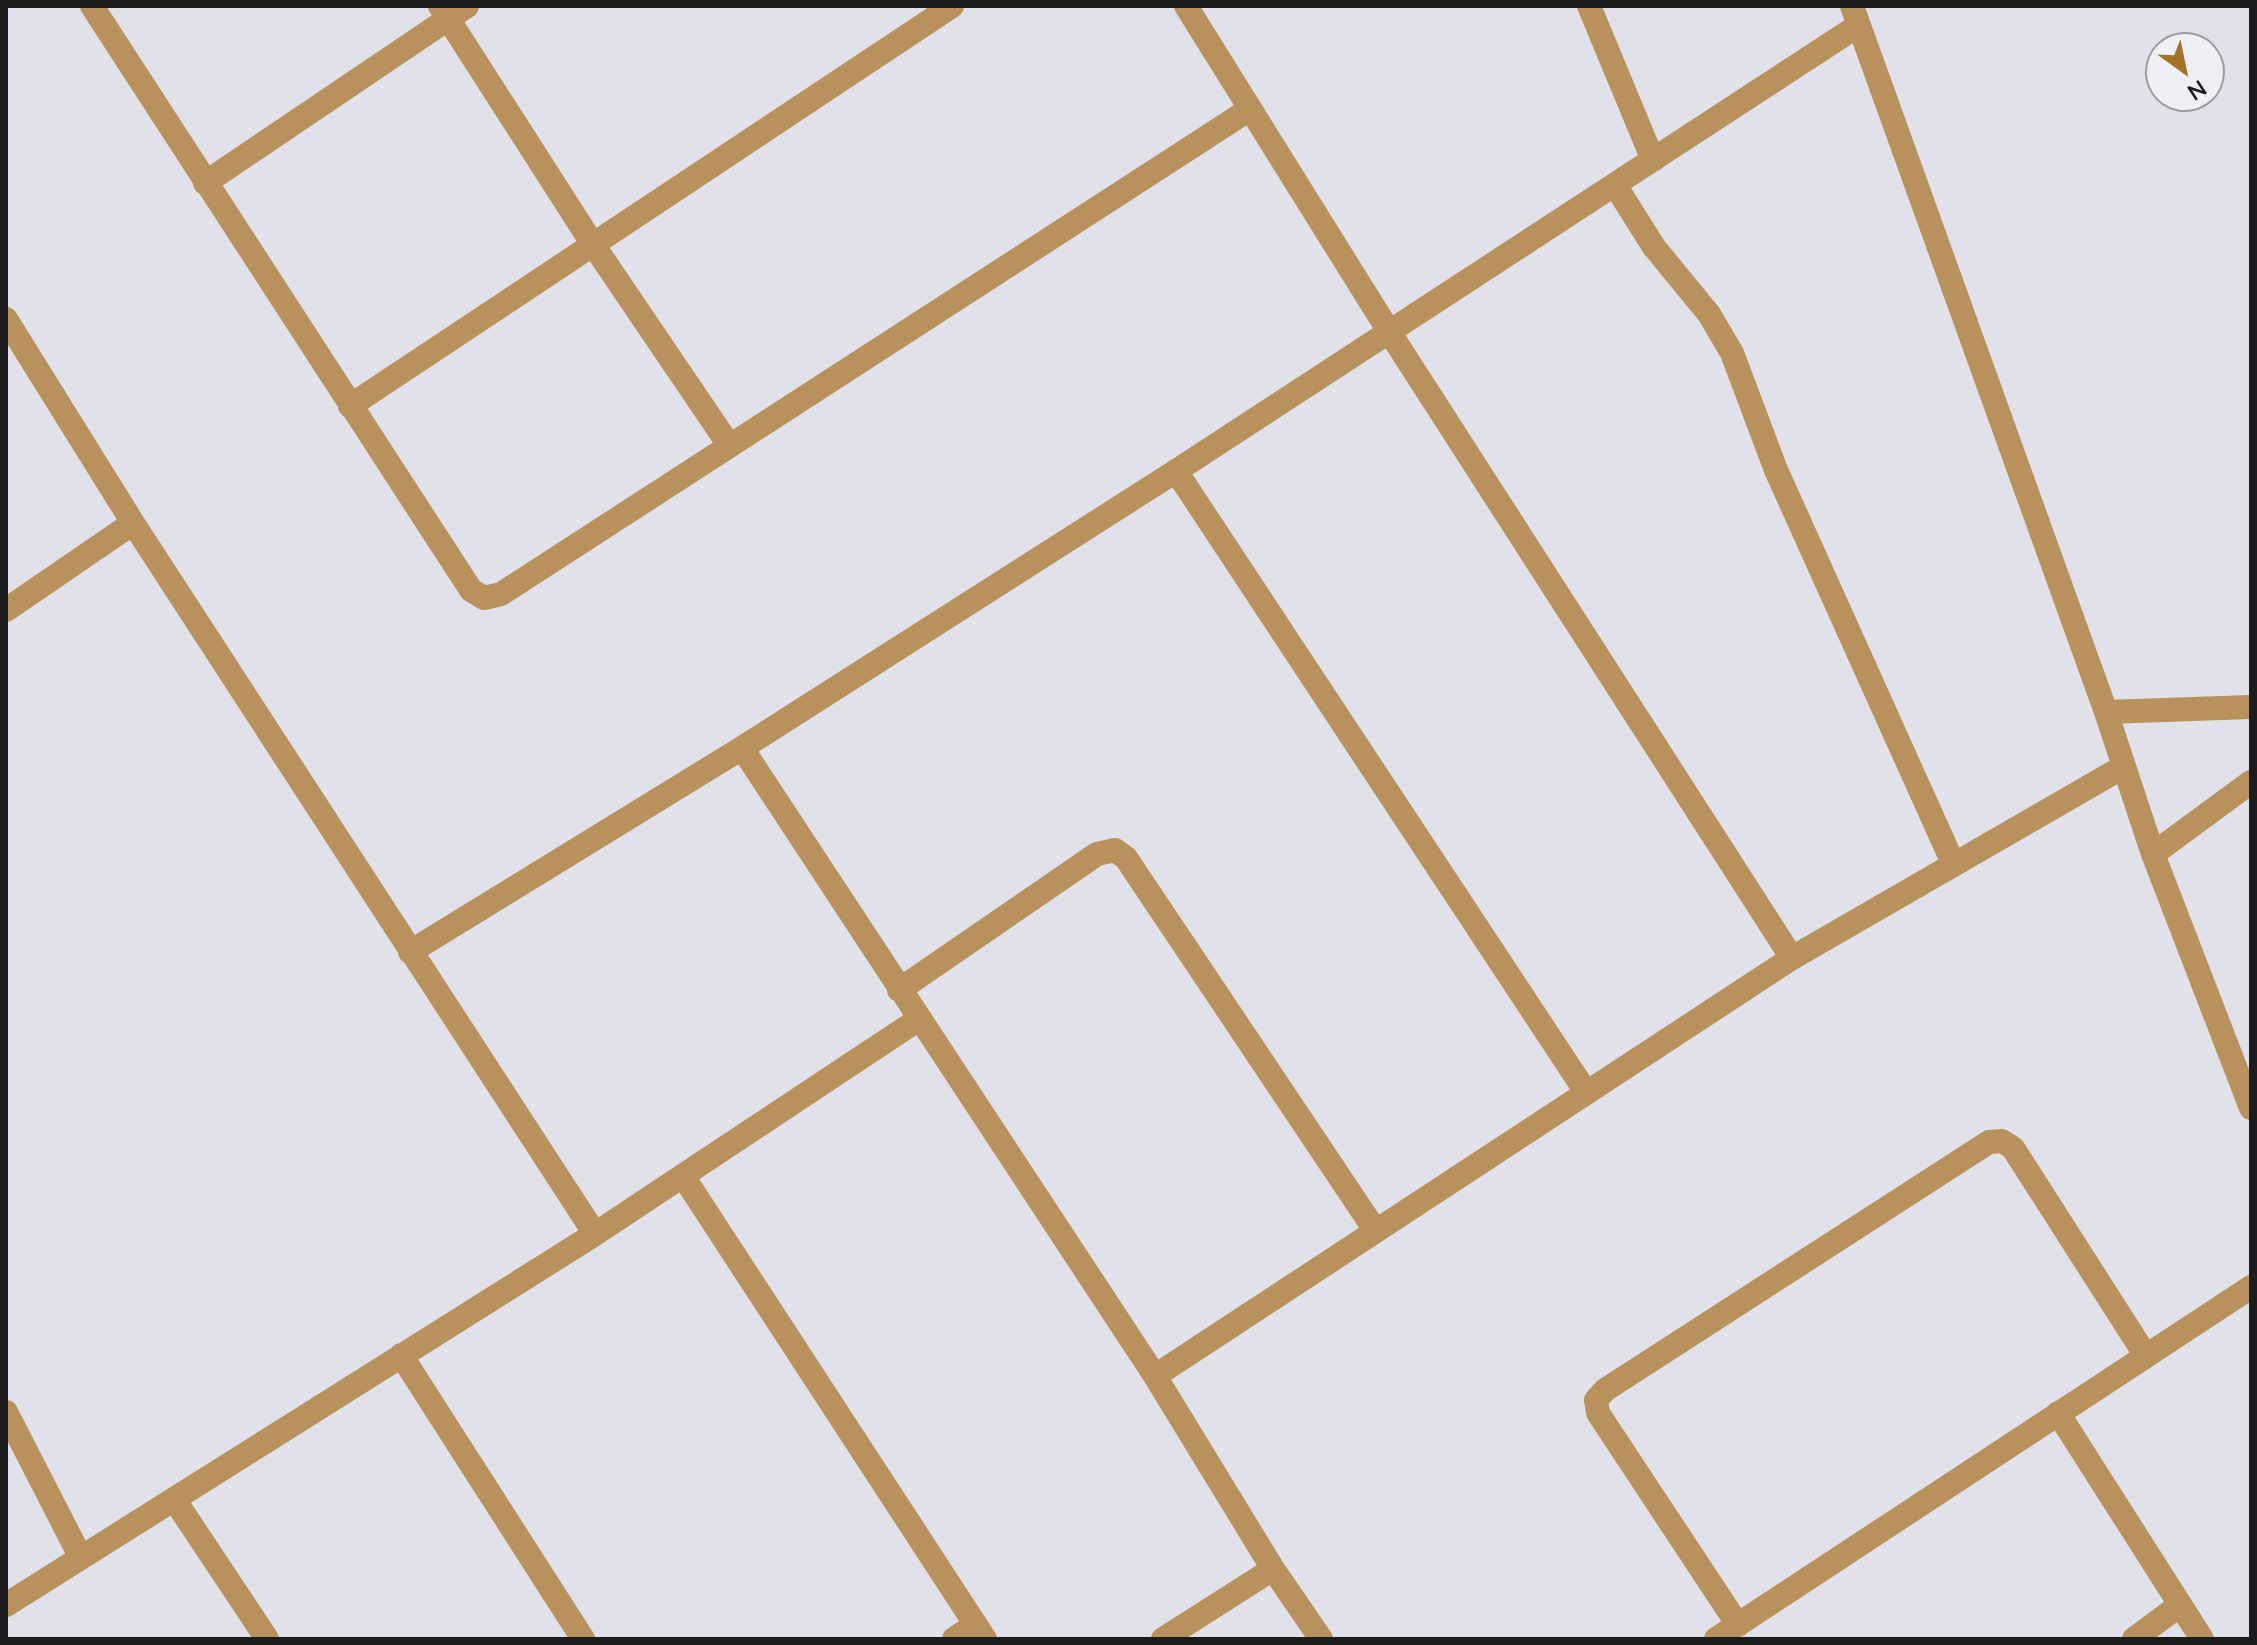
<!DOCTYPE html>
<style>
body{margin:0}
#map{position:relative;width:2257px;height:1645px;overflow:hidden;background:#e1e1e9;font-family:Lato,sans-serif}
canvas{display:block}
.frame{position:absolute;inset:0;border:8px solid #1c1c1f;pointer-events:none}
.north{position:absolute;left:2145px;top:32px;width:80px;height:80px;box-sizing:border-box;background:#efeff6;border:2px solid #9b9ba0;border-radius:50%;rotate:147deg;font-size:22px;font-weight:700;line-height:32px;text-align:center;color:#1c1c1f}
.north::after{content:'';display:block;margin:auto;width:28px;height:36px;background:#a37327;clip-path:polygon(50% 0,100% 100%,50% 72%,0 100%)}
</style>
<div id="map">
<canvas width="2257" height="1645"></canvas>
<div class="frame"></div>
<div class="north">N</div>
</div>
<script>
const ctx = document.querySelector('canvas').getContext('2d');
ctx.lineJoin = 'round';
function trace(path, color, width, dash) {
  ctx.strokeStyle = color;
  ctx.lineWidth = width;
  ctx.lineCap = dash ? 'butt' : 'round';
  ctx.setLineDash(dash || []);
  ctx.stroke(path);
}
trace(new Path2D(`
 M92,6L471,590L484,598L501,594L1250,109
 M440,6L592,243L729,445
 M1186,6L1390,333L1792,958
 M1589,6L1653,160
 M1852,6L2106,712L2153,854L2251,1108
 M205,183L467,6
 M1615,185L1654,247L1709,314L1732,353L1776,470L1953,863
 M6,319L133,523L595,1234
 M350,406L952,6
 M1176,471L1586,1092
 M6,610L133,523
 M2106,712L2251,707
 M742,748L1155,1376L1273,1569L1321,1639
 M2153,854L2251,782
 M410,952L742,748L1176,471L1859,25
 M899,990L1097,854L1115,850L1126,858L1375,1230
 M683,1176L985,1639
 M401,1355L583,1639
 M1155,1376L1792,958L2123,767
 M6,1412L81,1558
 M2058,1413L2202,1639
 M174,1499L267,1639
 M6,1605L595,1234L919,1019
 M1738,1625L1598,1413L1596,1400L1605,1390L1989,1142L2002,1141L2013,1148L2146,1356
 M954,1639L975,1625
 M1163,1639L1273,1569
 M1716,1639L2251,1287
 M2134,1639L2180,1605`), '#b8915d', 24);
</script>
